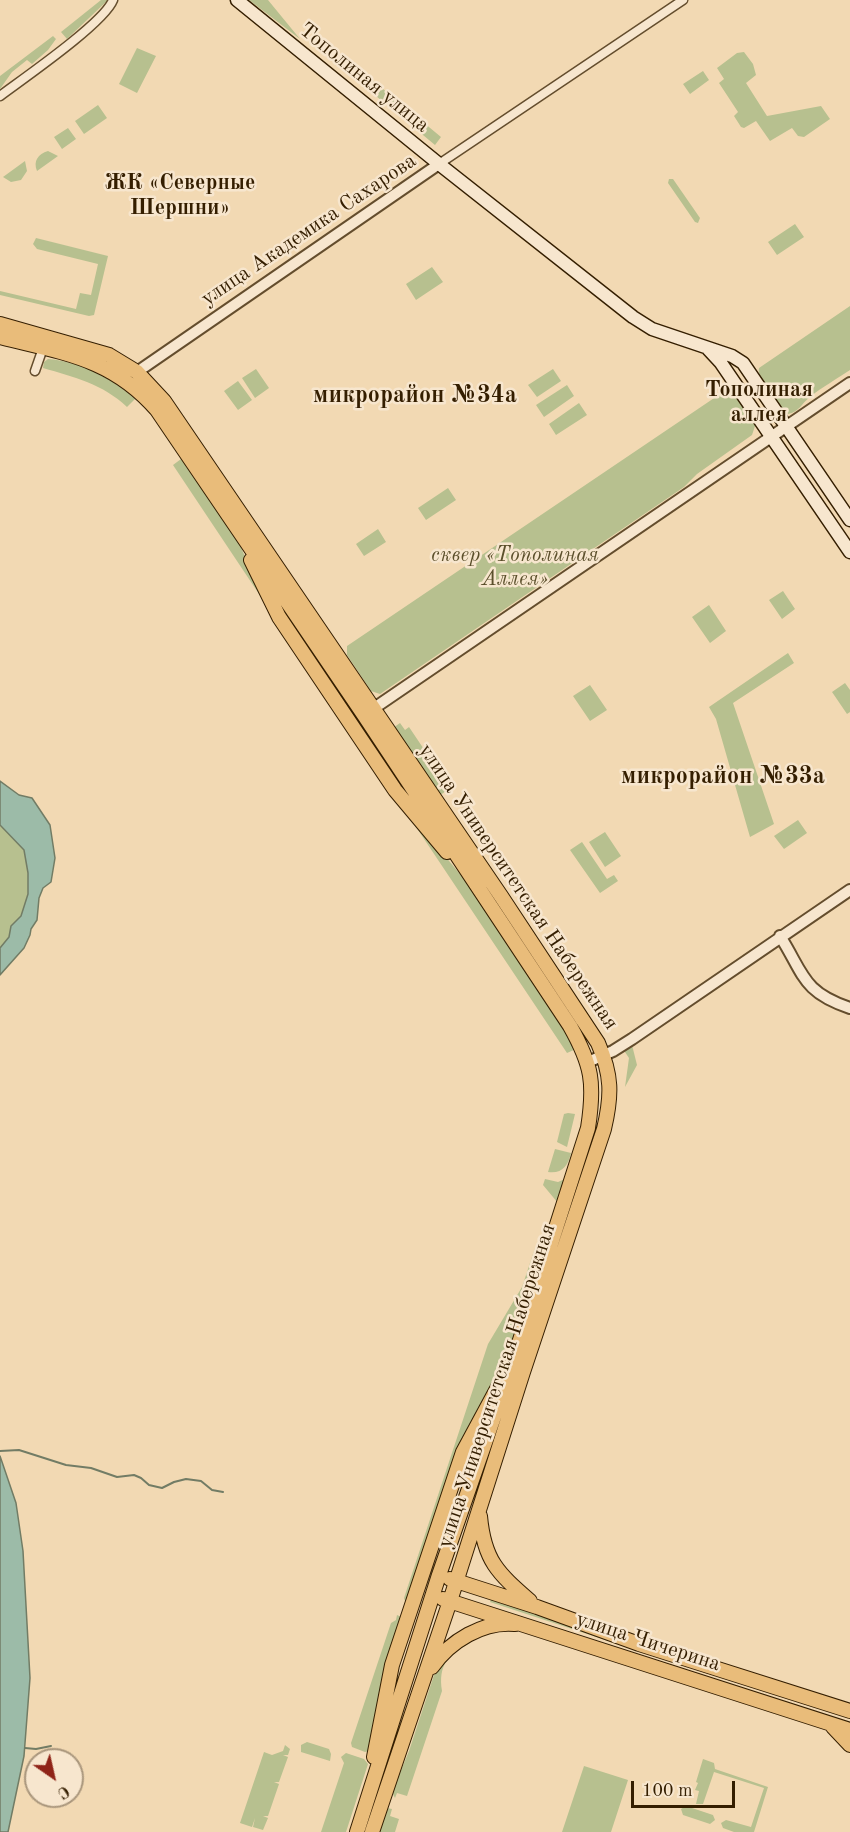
<!DOCTYPE html>
<meta charset="utf-8">
<style>
body{margin:0}
#map{position:relative;width:850px;height:1832px;overflow:hidden;background:#f2d9b3;font-family:"Old Standard TT",serif}
canvas{display:block}
.north{position:absolute;left:24px;top:1748px;width:60px;height:60px;box-sizing:border-box;background:#f7e6ce;border:2px solid #a9967c;border-radius:50%;rotate:146deg;font-size:16px;font-weight:700;line-height:24px;text-align:center;color:#341e00}
.north::after{content:'';display:block;margin:auto;width:21px;height:27px;background:#8f2418;clip-path:polygon(50% 0,100% 100%,50% 72%,0 100%)}
.scale{position:absolute;left:631px;top:1781px;width:104px;height:27px;box-sizing:border-box;border:3px solid #341e00;border-top:0;padding-left:8px;font-size:18px;line-height:21px;white-space:nowrap;color:#341e00;-webkit-text-stroke:4px #f7e6ce;paint-order:stroke}
</style>
<div id="map">
<canvas width="850" height="1832"></canvas>
<div class="north">С</div>
<div class="scale">100 m</div>
</div>
<script>
const ctx = document.querySelector('canvas').getContext('2d');
ctx.lineJoin = 'round';
function fill(path, color) {
  ctx.fillStyle = color;
  ctx.fill(path, 'evenodd');
}
function trace(path, color, width, dash) {
  ctx.strokeStyle = color;
  ctx.lineWidth = width;
  ctx.lineCap = dash ? 'butt' : 'round';
  ctx.setLineDash(dash || []);
  ctx.stroke(path);
}
function write(font, color, halo, rows, align = 'center') {
  ctx.font = font + ' "Old Standard TT",serif';
  ctx.lineWidth = 5;
  ctx.setLineDash([]);
  ctx.textBaseline = 'middle';
  ctx.strokeStyle = halo;
  ctx.fillStyle = color;
  for (const [text, x, y, turn = 0] of rows) {
    ctx.save();
    ctx.translate(x, y);
    ctx.rotate((+turn || 0) * Math.PI / 180);
    ctx.textAlign = isNaN(turn) ? turn : align;
    if (halo) ctx.strokeText(text, 0, 0);
    ctx.fillText(text, 0, 0);
    ctx.restore();
  }
}
fill(new Path2D(`
 M101,0H108L67,39L61,32Z
 M249,0H268L300,39Z
 M53,36L56,39L48,50L32,64L27,60L12,72L0,89V76Z
 M137,48L156,56L137,93L119,84Z
 M744,52L753,64L756,75L746,83L767,116L821,106L830,119L804,137L798,136L792,128L770,141L756,121L744,128L741,127L734,116L738,112L719,83L724,79L717,68L737,53Z
 M359,69L441,137L435,145L352,76Z
 M703,71L709,80L690,94L683,84Z
 M98,105L107,118L84,134L75,121Z
 M68,128L76,139L62,149L54,137Z
 M48,151L58,156L37,171C33,161 38,154 48,151Z
 M25,161L27,171L21,180L11,182L3,177Z
 M669,179H673L700,218L698,223L695,222L668,183Z
 M795,224L804,237L777,255L768,242Z
 M36,238L108,256L94,315L89,316L0,295V291L76,309L80,293L91,295L98,264L37,249L33,244Z
 M432,267L443,282L416,300L406,284Z
 M850,306V370C837,379 822,387 810,397C801,404 799,412 788,414C777,408 756,380 759,368Z
 M48,359C79,361 112,378 135,399L127,407C103,384 74,377 43,368L44,362Z
 M256,369L269,388L255,398L242,378Z
 M553,369L561,381L537,397L528,385Z
 M238,381L252,400L238,410L224,391Z
 M567,385L574,396L544,417L536,405Z
 M729,388H732L756,423L752,435L697,474L684,487L380,694L371,691L347,655V646Z
 M579,403L587,415L556,435L549,424Z
 M181,459L240,545L251,571L281,627L173,465Z
 M448,488L456,500L426,520L418,508Z
 M378,529L386,542L364,556L356,544Z
 M783,591L795,609L782,619L769,600Z
 M709,605L726,631L710,643L692,617Z
 M788,653L794,663L733,703L774,824L750,837L716,719L709,707Z
 M845,683L850,690V712L847,714L832,692Z
 M590,685L607,710L590,721L573,696Z
 M400,723L405,730L409,727L444,779L447,777L453,786L439,796L393,728Z
 M396,797L474,891L567,1032L576,1049L567,1053Z
 M798,820L807,833L784,849L774,836Z
 M0,825L24,850L28,873V894L21,916L11,926L9,937L0,948Z
 M605,832L621,856L605,867L589,842Z
 M582,842L607,879L614,875L618,881L600,893L570,850Z
 M632,1045L637,1065L625,1087L629,1058L623,1049Z
 M568,1113L575,1114L567,1147L557,1142L564,1114Z
 M555,1149L571,1153C568,1166 562,1174 548,1172Z
 M545,1179L558,1182L565,1179L558,1203L543,1185Z
 M535,1248L539,1250L540,1255L506,1359L481,1407L409,1602L405,1601L404,1598L488,1344L522,1287Z
 M492,1598L649,1650L648,1654L490,1602Z
 M397,1615L404,1618L370,1751L365,1752L352,1747L351,1743L391,1623L396,1620Z
 M467,1642L470,1643C448,1655 438,1665 442,1691L407,1796L397,1793L395,1798L392,1792L409,1751L435,1672L447,1657Z
 M307,1742L329,1749L331,1754L330,1761L301,1752V1745Z
 M285,1745L290,1749L288,1755H283L288,1757L279,1782H274L279,1784L268,1816H263L268,1818L263,1830L253,1827L255,1818L252,1827L240,1823L264,1752L272,1755L283,1751Z
 M346,1753L364,1759L368,1764L346,1832H321L344,1763L341,1757Z
 M703,1759L714,1763L715,1769L768,1787L754,1832H734L723,1828L721,1823L726,1820L751,1827L764,1788L714,1772L703,1804H696L699,1791L695,1790L698,1783L696,1782Z
 M584,1766L628,1780L611,1832H562Z
 M686,1806L713,1815L715,1820L710,1824L683,1815L681,1809Z
 M387,1808L392,1809L390,1816L399,1819L395,1832H379Z`), '#b7c08f');
const water = new Path2D(`
 M0,781L19,795L32,798L50,825L55,858L51,882L43,888L39,898L37,920L31,929L30,935L24,948L0,975V948L9,937L11,926L21,916L28,894V873L24,850L0,825Z
 M0,1456L16,1503L23,1551L30,1678L24,1756L8,1832H0Z`);
fill(water, '#9cbba8');
trace(water, '#727c65', 1.5);
trace(new Path2D(`
 M0,1451L19,1450L66,1465L91,1468L117,1477L134,1475L141,1478L149,1485L162,1488L174,1482L186,1479L201,1481L212,1490L223,1492
 M25,1748L36,1749L51,1746`), '#727c65', 2);
const minor = new Path2D(`
 M0,96C24,78 104,23 113,0
 M439,164L683,0
 M35,371L43,348`);
const tertiary = new Path2D(`
 M137,372L439,164
 M367,713L850,383
 M780,936C804,974 802,992 850,1008
 M588,1062L613,1051L632,1039L850,890`);
const secondary = new Path2D(`
 M237,0L439,164L633,317L652,329L732,356L743,363L850,520
 M708,349L721,363L850,552`);
const primary = new Path2D(`
 M0,324L109,355L137,372L164,401L501,896L598,1043C612,1075 612,1095 604,1129L523,1372L450,1601L372,1832
 M0,337C63,353 112,358 157,410L364,715L570,1026C592,1065 595,1083 588,1128L513,1362L439,1575L357,1832
 M251,560L279,617L395,790L447,852
 M480,1516C484,1561 498,1573 530,1601
 M450,1579L537,1607L639,1644L850,1711
 M443,1599L850,1730
 M432,1667C450,1641 483,1621 515,1624
 M833,1727L850,1745
 M374,1757L392,1665L463,1452L498,1387`);
trace(minor, '#644d2d', 11);
trace(tertiary, '#644d2d', 14);
trace(secondary, '#341e00', 15);
trace(primary, '#341e00', 16);
trace(minor, '#f7e6ce', 8);
trace(tertiary, '#f7e6ce', 10);
trace(secondary, '#f7e6ce', 12);
trace(primary, '#e9bc7a', 14);
write('21px', '#341e00', '#f7e6ce', [
 ["Тополиная улица",364,78,39],
 ["улица Академика Сахарова",309,230,-34],
 ["улица Университетская Набережная",518,887,56],
 ["улица Университетская Набережная",497,1386,-72],
 ["улица Чичерина",648,1642,18]
]);
write('italic 21px', '#5b4f2b', '#f7e6ce', [
 ["сквер «Тополиная",515,555],
 ["Аллея»",515,579]
]);
write('bold 22px', '#341e00', '#f7e6ce', [
 ["ЖК «Северные",180,183],
 ["Шершни»",180,208],
 ["Тополиная",759,390],
 ["аллея",759,415]
]);
write('bold 24px', '#341e00', '#f7e6ce', [
 ["микрорайон №34а",415,396],
 ["микрорайон №33а",723,777]
]);
</script>
